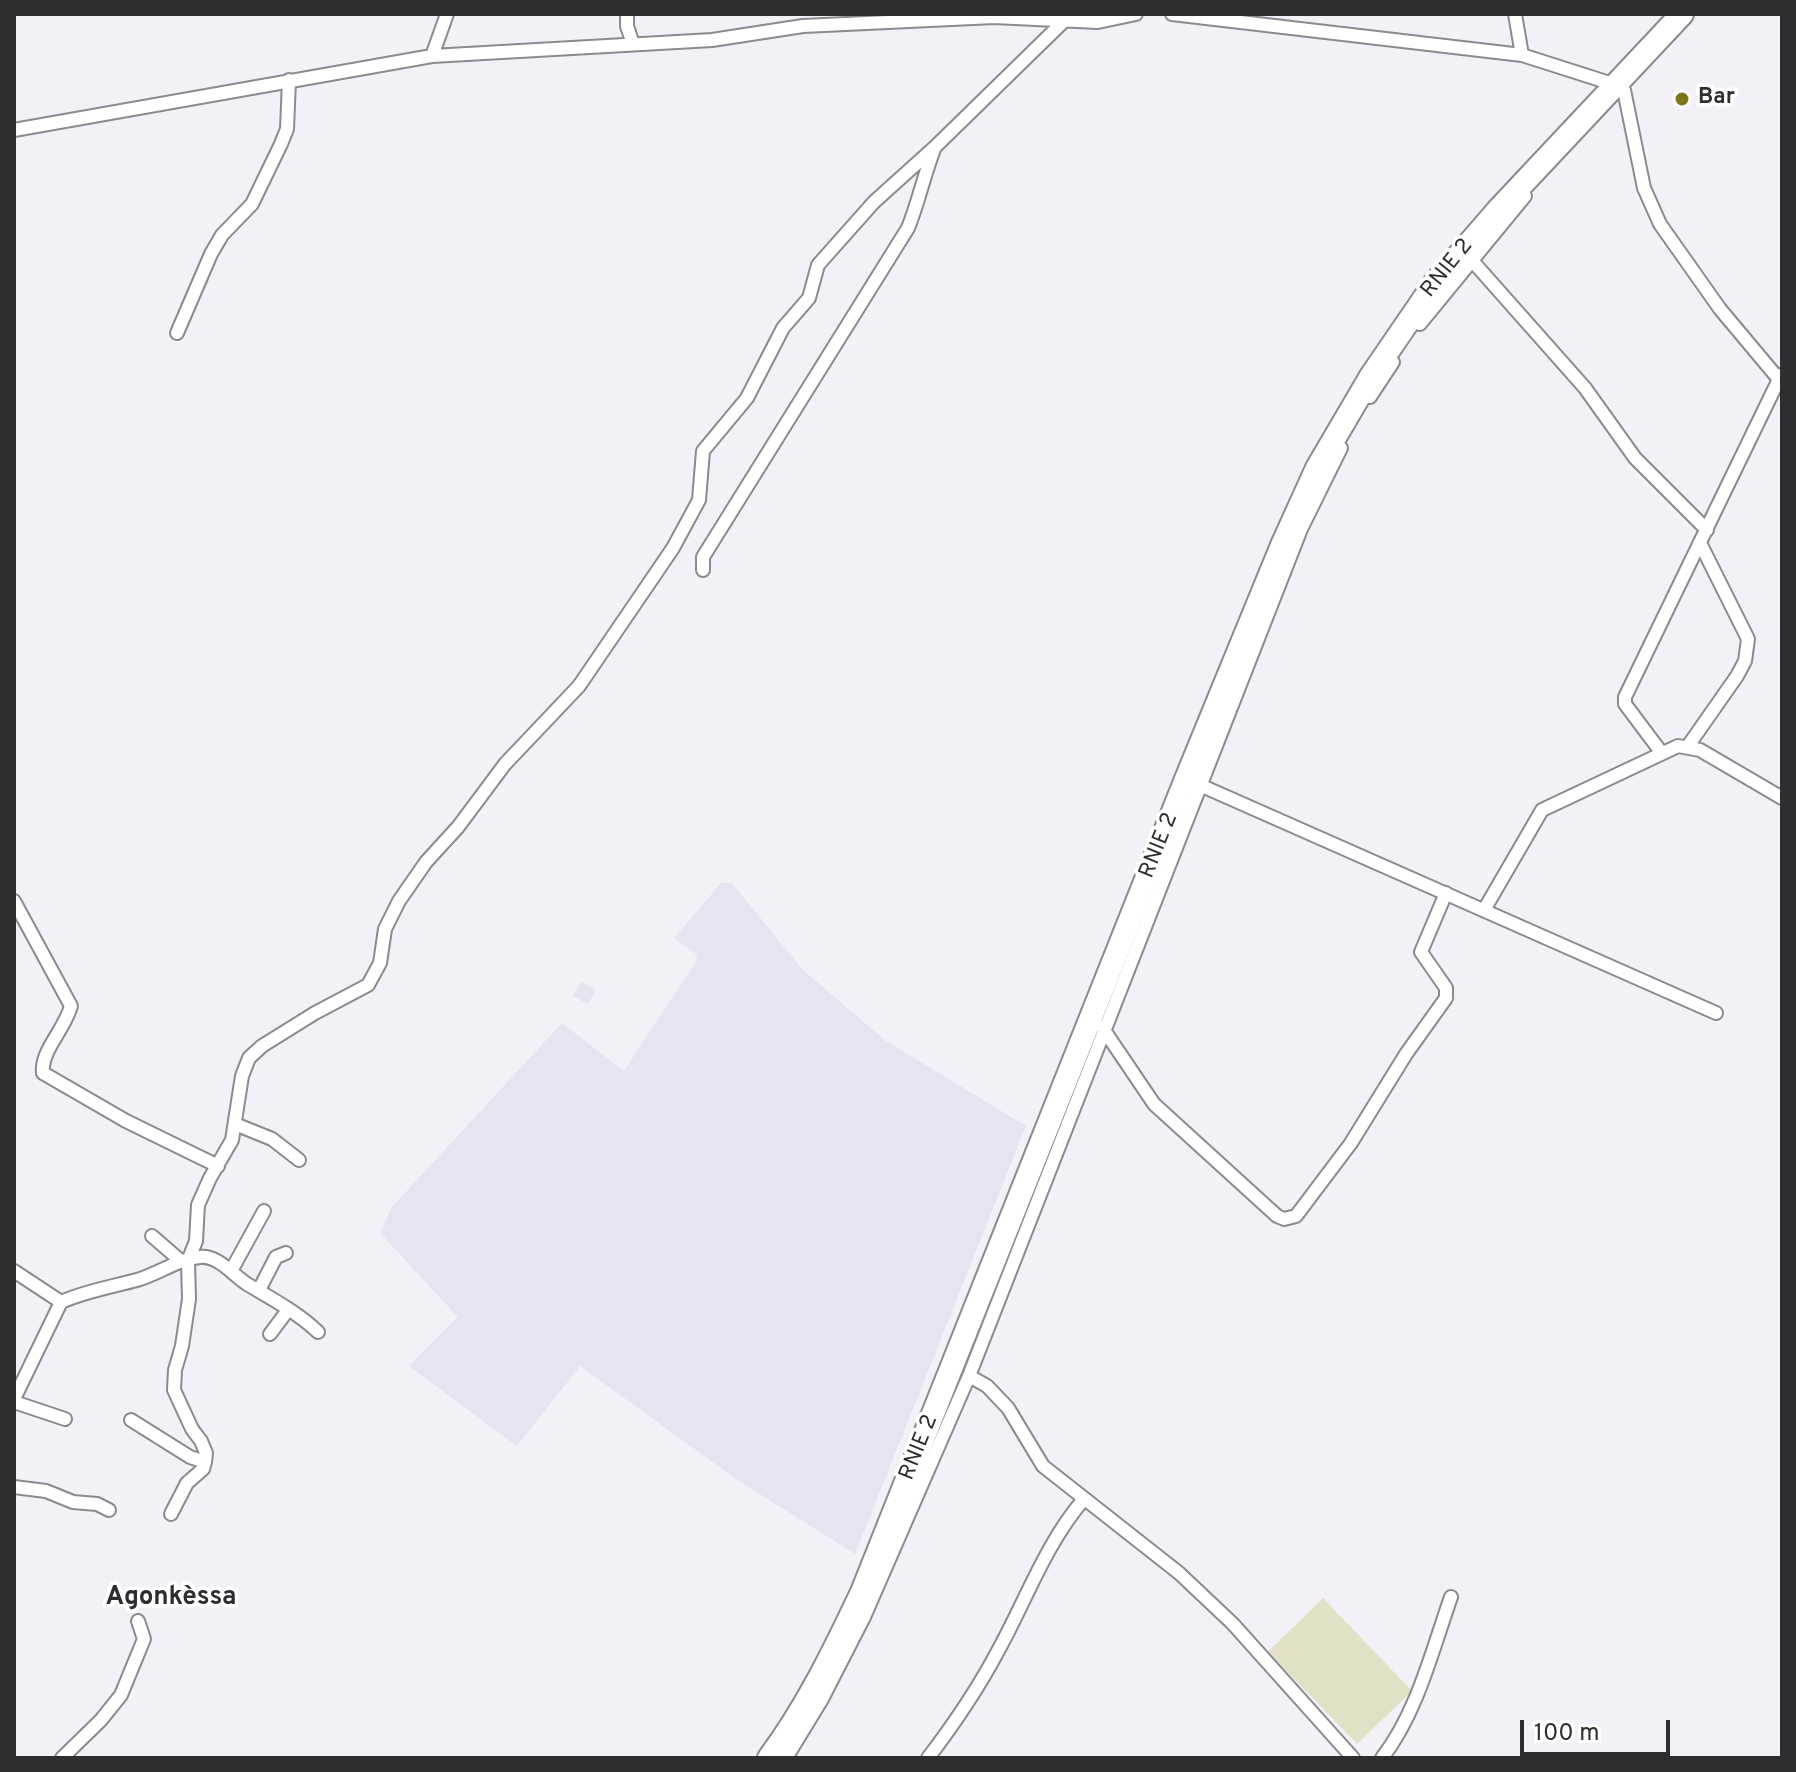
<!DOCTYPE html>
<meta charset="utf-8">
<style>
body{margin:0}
#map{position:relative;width:1796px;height:1772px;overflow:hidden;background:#f3f1f7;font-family:Overpass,sans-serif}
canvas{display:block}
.frame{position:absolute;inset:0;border:16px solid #2e2e30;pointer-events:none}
.scale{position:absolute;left:1520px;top:1720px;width:150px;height:36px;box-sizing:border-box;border:4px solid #2e2e30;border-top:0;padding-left:10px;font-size:24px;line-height:28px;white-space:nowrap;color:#2e2e30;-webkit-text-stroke:6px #fff;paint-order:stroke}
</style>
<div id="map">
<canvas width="1796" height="1772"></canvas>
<div class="frame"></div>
<div class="scale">100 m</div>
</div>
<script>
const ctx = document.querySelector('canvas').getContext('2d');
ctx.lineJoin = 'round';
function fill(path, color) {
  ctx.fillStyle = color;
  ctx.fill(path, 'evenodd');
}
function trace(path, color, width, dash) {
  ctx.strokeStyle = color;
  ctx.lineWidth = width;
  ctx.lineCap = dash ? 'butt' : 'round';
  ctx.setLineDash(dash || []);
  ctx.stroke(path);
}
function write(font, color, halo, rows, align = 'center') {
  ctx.font = font + ' Overpass,sans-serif';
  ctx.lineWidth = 7;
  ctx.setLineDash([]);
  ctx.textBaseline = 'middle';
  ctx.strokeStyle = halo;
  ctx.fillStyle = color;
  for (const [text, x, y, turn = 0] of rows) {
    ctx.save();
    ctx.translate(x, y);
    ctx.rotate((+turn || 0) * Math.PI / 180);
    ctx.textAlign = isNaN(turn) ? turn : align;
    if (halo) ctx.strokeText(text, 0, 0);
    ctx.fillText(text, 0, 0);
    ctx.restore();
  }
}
fill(new Path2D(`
 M721,883H732L802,969L886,1041L1026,1126L855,1554L736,1479L580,1366L517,1446L409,1366L458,1317L380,1233L392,1207L562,1023L624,1071L697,960L696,954L674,938Z
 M581,982L596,990L588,1004L573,996Z`), '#e7e3f0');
fill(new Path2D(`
 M1323,1598L1412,1691L1357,1744L1268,1652Z`), '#e2e0c5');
const street = new Path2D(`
 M627,14V26L633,44
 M1172,14L1522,55L1616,85L1624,90L1644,188L1660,224L1720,309L1782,383
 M1515,14L1522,55
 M432,56L447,14
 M14,130L432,56L712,40L803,26L994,17L1098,22L1136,14
 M1468,256L1585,388L1635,458L1707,530
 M1420,324L1525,196
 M177,333L211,254L222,235L252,204L281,144L287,129L289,80
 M1370,397L1393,362
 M703,570V557L908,228C919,201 924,174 935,147L1064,21
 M1688,746L1737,676L1745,661L1748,639L1700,543
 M1661,752L1625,704V697L1781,375
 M1193,782L1716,1013
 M14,901L71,1006C65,1029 40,1052 43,1073L126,1121L218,1166
 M1484,910L1542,810L1678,746L1700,750L1782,798
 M1102,1027L1154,1104L1277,1216L1284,1219L1296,1216L1351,1143L1406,1054L1446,998V988L1421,952L1446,893
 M235,1124L272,1139L299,1160
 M152,1236L182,1262
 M14,1271L61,1302
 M231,1271L264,1211
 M259,1290L276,1257L286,1253
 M270,1334L288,1310
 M969,1376L987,1386L1008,1408L1043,1466L1179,1573L1233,1624L1353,1758
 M14,1399L61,1302C86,1291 111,1287 137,1280C158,1274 178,1259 200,1257C218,1255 233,1275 247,1284C272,1299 297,1312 318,1332
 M14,1402L65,1419
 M131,1420L190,1457L205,1462L203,1469L187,1483L171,1514
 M205,1462L206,1453L201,1441L192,1429L174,1390L175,1370L182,1346L189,1299L188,1261L196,1241L198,1205L210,1178L232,1140L242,1076L249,1058L262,1046L315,1013L368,985L380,963L385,929L399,901L426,862L458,827L505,764L579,686L673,548L699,500L703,451L747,398L783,328L809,298L818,265L874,202L935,147
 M14,1487L46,1491L73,1502L97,1504L109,1510
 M62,1758L101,1720L121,1695L144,1639L138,1621
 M786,1758L822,1699L864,1617L969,1376L1301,529L1341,448
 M928,1758C954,1724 979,1687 999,1649C1027,1598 1046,1543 1084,1499
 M1382,1758C1417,1713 1432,1651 1451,1597`);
const highway = new Path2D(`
 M769,1758C807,1707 835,1649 862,1592L1186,779L1283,543L1317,468L1371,376L1434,284L1498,210L1682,14`);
trace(street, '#8b8a8f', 16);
trace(highway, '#8b8a8f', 26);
trace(street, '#fff', 12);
trace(highway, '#fff', 22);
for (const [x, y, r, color] of [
 [1682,99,8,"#807619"]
]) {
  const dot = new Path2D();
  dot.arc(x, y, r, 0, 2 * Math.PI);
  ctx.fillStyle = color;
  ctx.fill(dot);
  trace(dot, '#fff', 3);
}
write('bold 22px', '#2e2e30', '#fff', [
 ["Bar",1698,99]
], 'left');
write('22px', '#2e2e30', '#fff', [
 ["RNIE 2",1448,269,-51],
 ["RNIE 2",1160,846,-68],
 ["RNIE 2",920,1448,-68]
]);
write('bold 26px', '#2d2c30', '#fff', [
 ["Agonkèssa",171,1599]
]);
</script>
